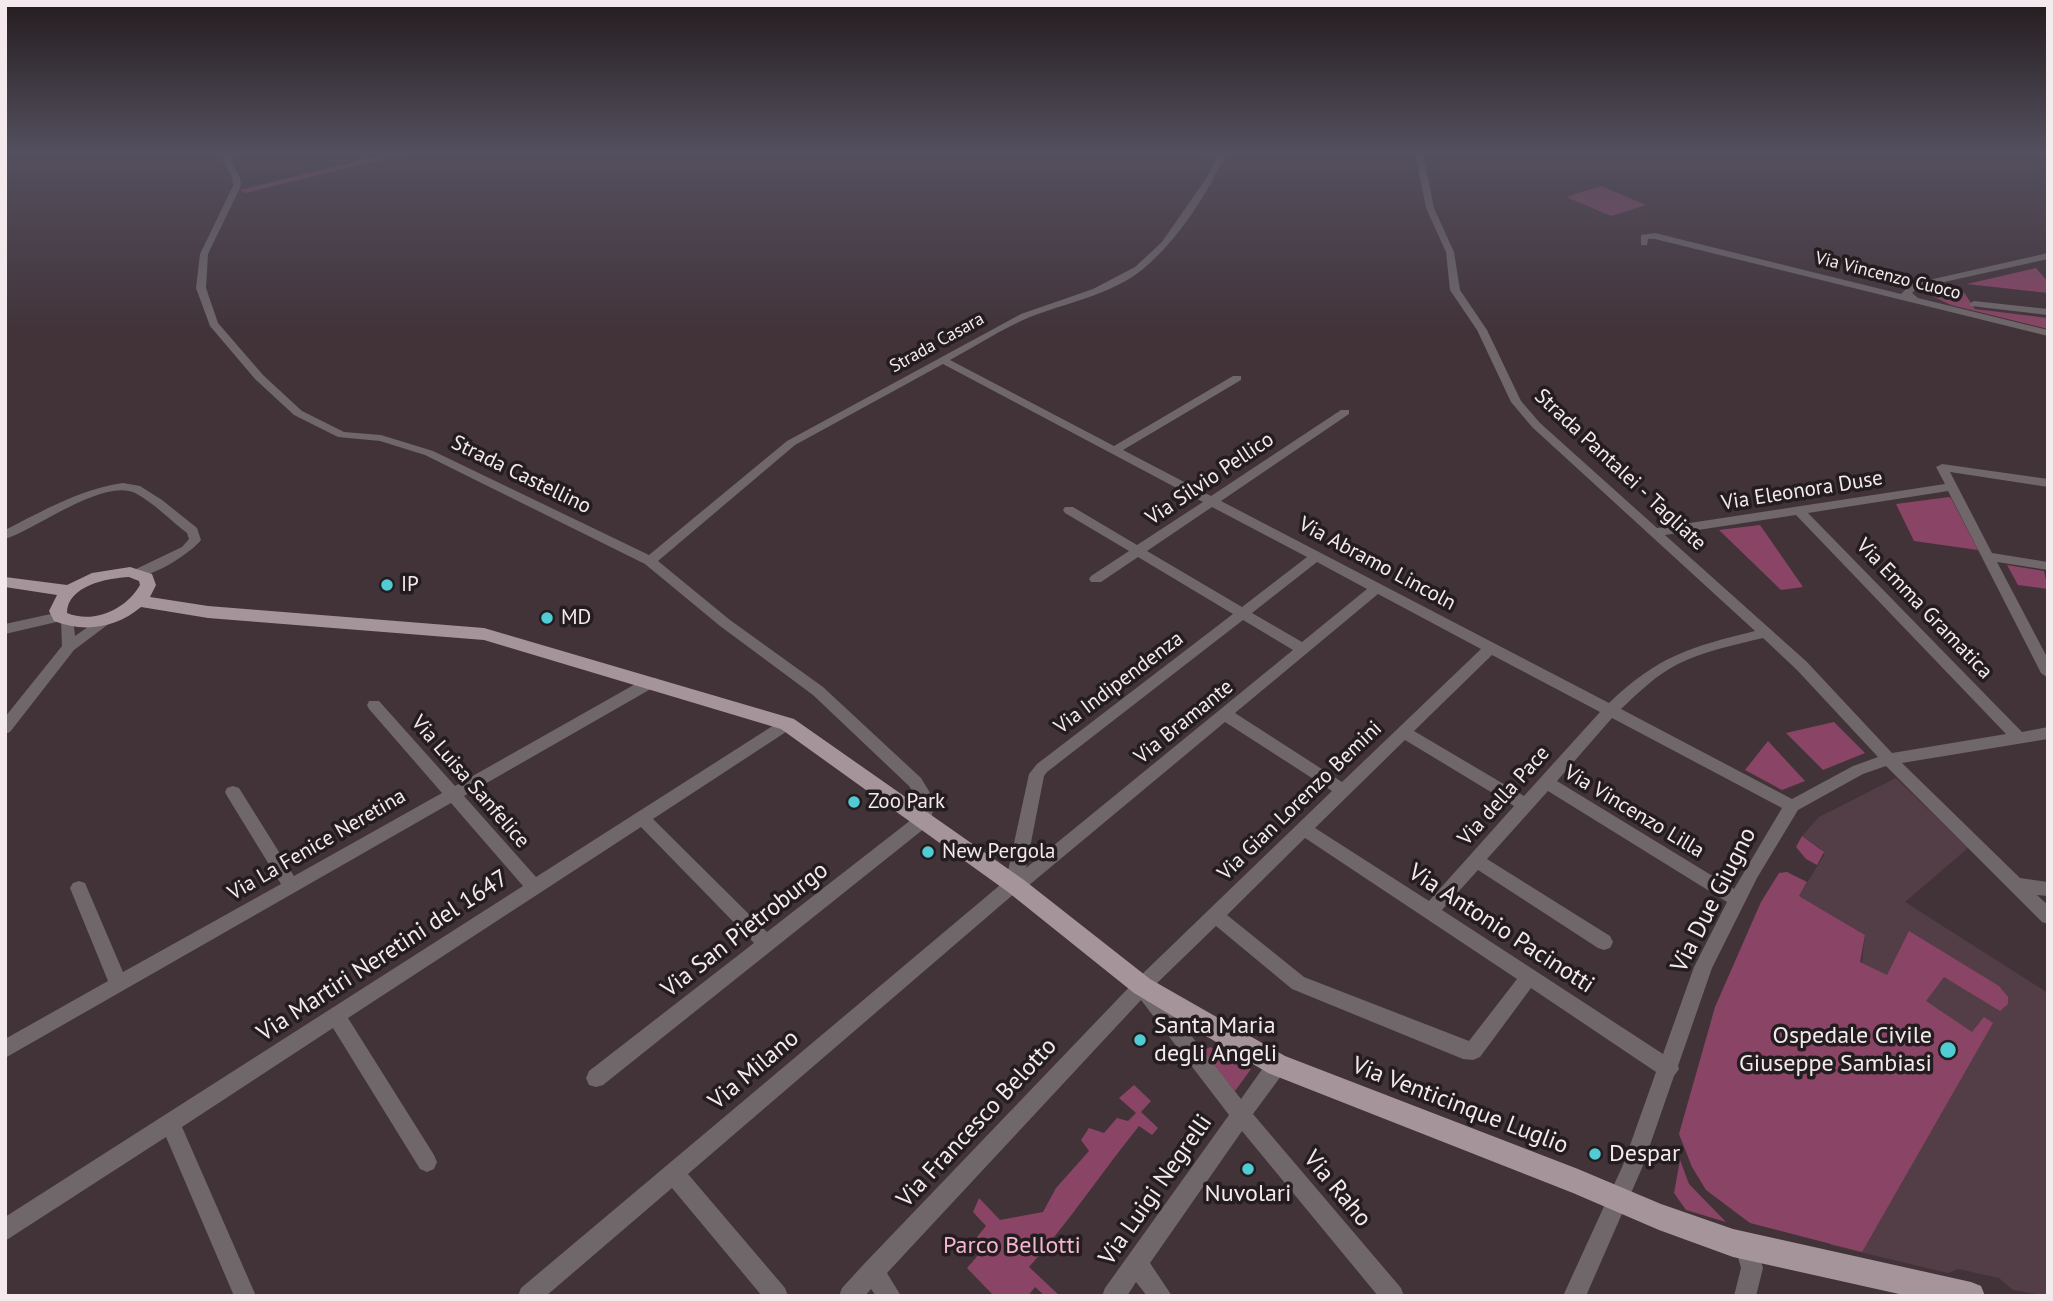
<!DOCTYPE html>
<style>
body{margin:0}
#map{position:relative;width:2053px;height:1301px;overflow:hidden;background:#423339;font-family:"PT Sans",sans-serif}
canvas{display:block}
.frame{position:absolute;inset:0;border:7px solid #f4eaee;pointer-events:none}
</style>
<div id="map">
<canvas width="2053" height="1301"></canvas>
<div class="frame"></div>
</div>
<script>
const ctx = document.querySelector('canvas').getContext('2d');
ctx.lineJoin = 'round';
function fill(path, color) {
  ctx.fillStyle = color;
  ctx.fill(path, 'evenodd');
}
function trace(path, color, width, dash) {
  ctx.strokeStyle = color;
  ctx.lineWidth = width;
  ctx.lineCap = dash ? 'butt' : 'round';
  ctx.setLineDash(dash || []);
  ctx.stroke(path);
}
function write(font, color, halo, rows, align = 'center') {
  ctx.font = font + ' "PT Sans",sans-serif';
  ctx.lineWidth = 7;
  ctx.setLineDash([]);
  ctx.textBaseline = 'middle';
  ctx.strokeStyle = halo;
  ctx.fillStyle = color;
  for (const [text, x, y, turn = 0] of rows) {
    ctx.save();
    ctx.translate(x, y);
    ctx.rotate((+turn || 0) * Math.PI / 180);
    ctx.textAlign = isNaN(turn) ? turn : align;
    if (halo) ctx.strokeText(text, 0, 0);
    ctx.fillText(text, 0, 0);
    ctx.restore();
  }
}
fill(new Path2D(`
 M1896,778L1968,848L1905,902L2048,993V1296L2013,1290L1999,1278L1958,1269L1948,1273L1830,1245L1865,935L1799,896L1824,855L1821,849L1802,836L1819,817Z`), '#533d46');
fill(new Path2D(`
 M394,152H413L245,193L240,190Z
 M1601,186L1646,205L1611,216L1566,197Z
 M2036,268L2048,282V293L1967,284Z
 M1959,285L1975,309L2048,318V329L1951,305L1934,297V291Z
 M1949,497L1951,498L1978,550L1914,541L1896,504Z
 M1760,525L1803,587L1781,590L1719,530Z
 M2007,565L2044,571L2048,589L2018,585Z
 M1834,722L1865,753L1823,770L1786,733Z
 M1768,741L1805,781L1782,790L1745,770Z
 M1802,836L1824,852L1817,865L1806,859L1796,847Z
 M1787,872L1807,882L1799,896L1865,935L1860,962L1887,975L1909,931L1999,986L2008,997V1004L2000,1011L1944,977L1926,1001L1972,1032L1984,1017L1993,1023L1862,1252L1750,1223L1706,1190L1692,1167L1679,1134L1715,1007L1761,902L1779,873Z
 M1210,1047L1251,1069L1235,1091L1204,1054V1050Z
 M1134,1085L1151,1101L1141,1112L1158,1128L1152,1135L1139,1126C1101,1173 1069,1222 1029,1267L1060,1296H1045L1035,1287L1028,1296H994L967,1268L986,1246L977,1237L986,1226L973,1212L979,1198L1000,1220L1043,1212L1056,1188L1089,1151L1081,1140L1089,1128L1104,1133L1117,1118L1128,1121L1136,1113L1119,1098Z
 M1680,1160L1689,1184L1726,1222L1686,1210L1674,1193Z`), '#8a4566');
fill(new Path2D(`
 M226,152H234L231,162L240,177L241,186L208,254L206,288L218,323L263,375L302,411L344,432L381,435L433,451L649,555L787,441L1021,314L1093,289L1135,267L1162,242L1207,177L1216,158L1195,152H1227C1207,194 1179,239 1143,269C1113,294 1066,303 1030,317C1003,328 976,346 950,360L1114,446L1233,376H1241V380L1123,450L1211,496L1341,410H1349V414L1221,501L1609,703C1658,656 1690,647 1755,631L1532,427L1511,402L1477,330L1450,290L1446,252L1426,208L1415,152H1423L1434,208L1454,252L1460,290L1487,330L1521,401L1540,423L1657,528L1945,484L1936,467L1942,464L2048,479V487L1950,472L1992,553L2048,562V570L1997,562L2048,659V678L2041,673L1948,491L1808,513L2022,732L2048,727V739L1902,763L2020,878L2048,882V896L2037,895L2048,905V924L2042,922L1886,766L1863,774L1798,810L1757,878L1712,968L1678,1066L1679,1069L1674,1076L1642,1168L1586,1296H1563L1623,1165L1656,1072L1531,988L1480,1057L1473,1060L1463,1059L1292,989L1216,926L1153,987L1241,1099L1270,1058L1277,1056L1284,1058L1287,1065L1284,1072L1253,1114L1401,1288L1404,1296H1378L1242,1131L1150,1263L1172,1296H1147L1136,1282L1127,1296H1102L1105,1288L1229,1115L1141,1000L887,1273L901,1296H876L871,1289L865,1296H839L842,1288L864,1264L1136,980L1332,791L1225,722L1022,891L1015,893L688,1174L785,1288L788,1296H762L672,1188L546,1296H518L521,1288L1006,880L1029,774L1037,764L1233,614L1138,557L1101,582H1091L1089,579L1091,576L1129,551L1065,513L1063,510L1065,507H1073L1137,545L1203,502L943,364L795,445L658,561L730,620L823,687L921,778L935,801L930,824L603,1085L596,1087L589,1085L586,1078L589,1071L754,943L641,827L348,1018L434,1155L437,1162L434,1169L427,1172L420,1169L333,1028L182,1127L256,1296H234L166,1137L5,1241V1217L523,886L451,803L5,1058V1039L108,981L70,888L73,883L79,881L85,883L123,972L281,884L227,796L225,792L227,788L233,786L239,788L294,876L442,793L369,709L367,705L369,701H379L455,786L646,678H656L658,682L656,686L464,796L536,877L782,720H792L794,724L792,728L653,819L767,932L916,816L919,802L909,786L813,695L720,626L645,564L425,455L380,441L338,437L294,415L255,379L210,326L196,288L200,254L233,186L232,177L223,162ZM1212,507L1307,557L1242,607L1147,551ZM1796,515L2006,734L1892,753L1807,662L1665,535ZM1317,562L1367,589L1302,642L1252,613ZM1378,594L1481,649L1342,782L1235,713ZM1243,620L1293,650L1026,868L1044,776L1047,772ZM1763,638L1797,670L1878,757L1853,766L1792,799L1621,709C1638,693 1656,675 1678,664C1704,651 1734,645 1763,638ZM1492,655L1600,712L1524,796L1414,731ZM1612,718L1782,808L1734,889L1557,781ZM1405,740L1514,806L1429,901L1315,828ZM1548,791L1727,902L1694,967L1663,1054L1442,910L1478,870L1598,948L1604,950L1610,948L1613,942L1610,936L1487,859ZM1305,838L1517,979L1469,1041L1304,977L1227,915Z
 M1655,233L1901,294L1911,284L2048,253V259L1917,288L1912,293L1918,298L2048,330V336L1655,239H1648L1647,245H1641V235Z
 M1974,301L2048,309V315L1971,306L1969,304Z
 M123,483L140,486L162,500L197,528L201,540C191,553 151,579 134,576L132,573L134,570L182,547L189,539L187,533C170,520 154,503 135,493C103,478 37,529 5,539V530C43,511 80,489 123,483Z
 M60,612L73,618L75,636L106,614L111,612L118,617L74,650L10,732L5,734V717L62,646L61,621L5,634V624Z
 M1746,1235L1754,1238L1763,1268L1756,1296H1734L1741,1268L1735,1246L1738,1238Z`), '#6f676a');
fill(new Path2D(`
 M130,567L152,574L156,585L150,597L208,606L484,628L794,719L1024,880L1150,979L1285,1056L1578,1169L1661,1204L1733,1229L1971,1282L1981,1286L1985,1296H1908L1733,1257L1659,1230L1573,1193L1268,1073L1134,993L1008,892L781,729L484,640L208,618L141,607C116,628 84,633 54,621L49,611L57,595L5,587V577L67,585L92,573ZM129,577L139,581L140,585C126,610 93,624 67,613C67,586 107,578 129,577Z`), '#a5959b');
const sky = ctx.createLinearGradient(0, 0, 0, 334);
sky.addColorStop(0, '#241c1f');
sky.addColorStop(0.46, '#54505f');
sky.addColorStop(1, '#54505f00');
ctx.fillStyle = sky;
ctx.fillRect(0, 0, 2053, 334);
for (const [x, y, r, color] of [
 [387,585,7,"#51ccd5"],
 [547,618,7,"#51ccd5"],
 [854,802,7,"#51ccd5"],
 [928,852,7,"#51ccd5"],
 [1140,1040,7,"#51ccd5"],
 [1948,1050,9,"#51ccd5"],
 [1595,1154,7,"#51ccd5"],
 [1248,1169,7,"#51ccd5"]
]) {
  const dot = new Path2D();
  dot.arc(x, y, r, 0, 2 * Math.PI);
  ctx.fillStyle = color;
  ctx.fill(dot);
  trace(dot, '#241d1f', 2.5);
}
write('18px', '#f4eaee', '#241d1f', [
 ["Via Vincenzo Cuoco",1888,276,14],
 ["Strada Casara",937,343,-29]
]);
write('21px', '#f4eaee', '#241d1f', [
 ["Strada Pantalei - Tagliate",1620,470,43],
 ["Strada Castellino",521,475,26],
 ["Via Silvio Pellico",1210,479,-34],
 ["Via Eleonora Duse",1802,491,-9],
 ["Via Abramo Lincoln",1377,564,28],
 ["Via Emma Gramatica",1924,609,46],
 ["Via Indipendenza",1119,683,-37],
 ["Via Bramante",1184,722,-39],
 ["Via Luisa Sanfelice",470,782,49],
 ["Via della Pace",1504,796,-48],
 ["Via Gian Lorenzo Bemini",1300,801,-44],
 ["Via Vincenzo Lilla",1634,812,31],
 ["Via La Fenice Neretina",317,845,-30]
]);
write('21px', '#f4eaee', '#241d1f', [
 ["IP",401,585],
 ["MD",561,618],
 ["Zoo Park",868,802],
 ["New Pergola",942,852]
], 'left');
write('24px', '#f4eaee', '#241d1f', [
 ["Via Due Giugno",1714,900,-63],
 ["Via Antonio Pacinotti",1501,929,33],
 ["Via San Pietroburgo",745,930,-38],
 ["Via Martiri Neretini del 1647",383,956,-33],
 ["Via Milano",754,1070,-40],
 ["Via Venticinque Luglio",1460,1106,21],
 ["Via Francesco Belotto",977,1123,-47],
 ["Via Raho",1337,1189,50],
 ["Via Luigi Negrelli",1156,1190,-55]
]);
write('24px', '#f4eaee', '#241d1f', [
 ["Santa Maria",1154,1026],
 ["degli Angeli",1154,1054],
 ["Ospedale Civile",1932,1036,"right"],
 ["Giuseppe Sambiasi",1932,1064,"right"],
 ["Despar",1609,1154],
 ["Nuvolari",1248,1194,"center"]
], 'left');
write('24px', '#f6b5d1', '#241d1f', [
 ["Parco Bellotti",1012,1246]
]);
</script>
